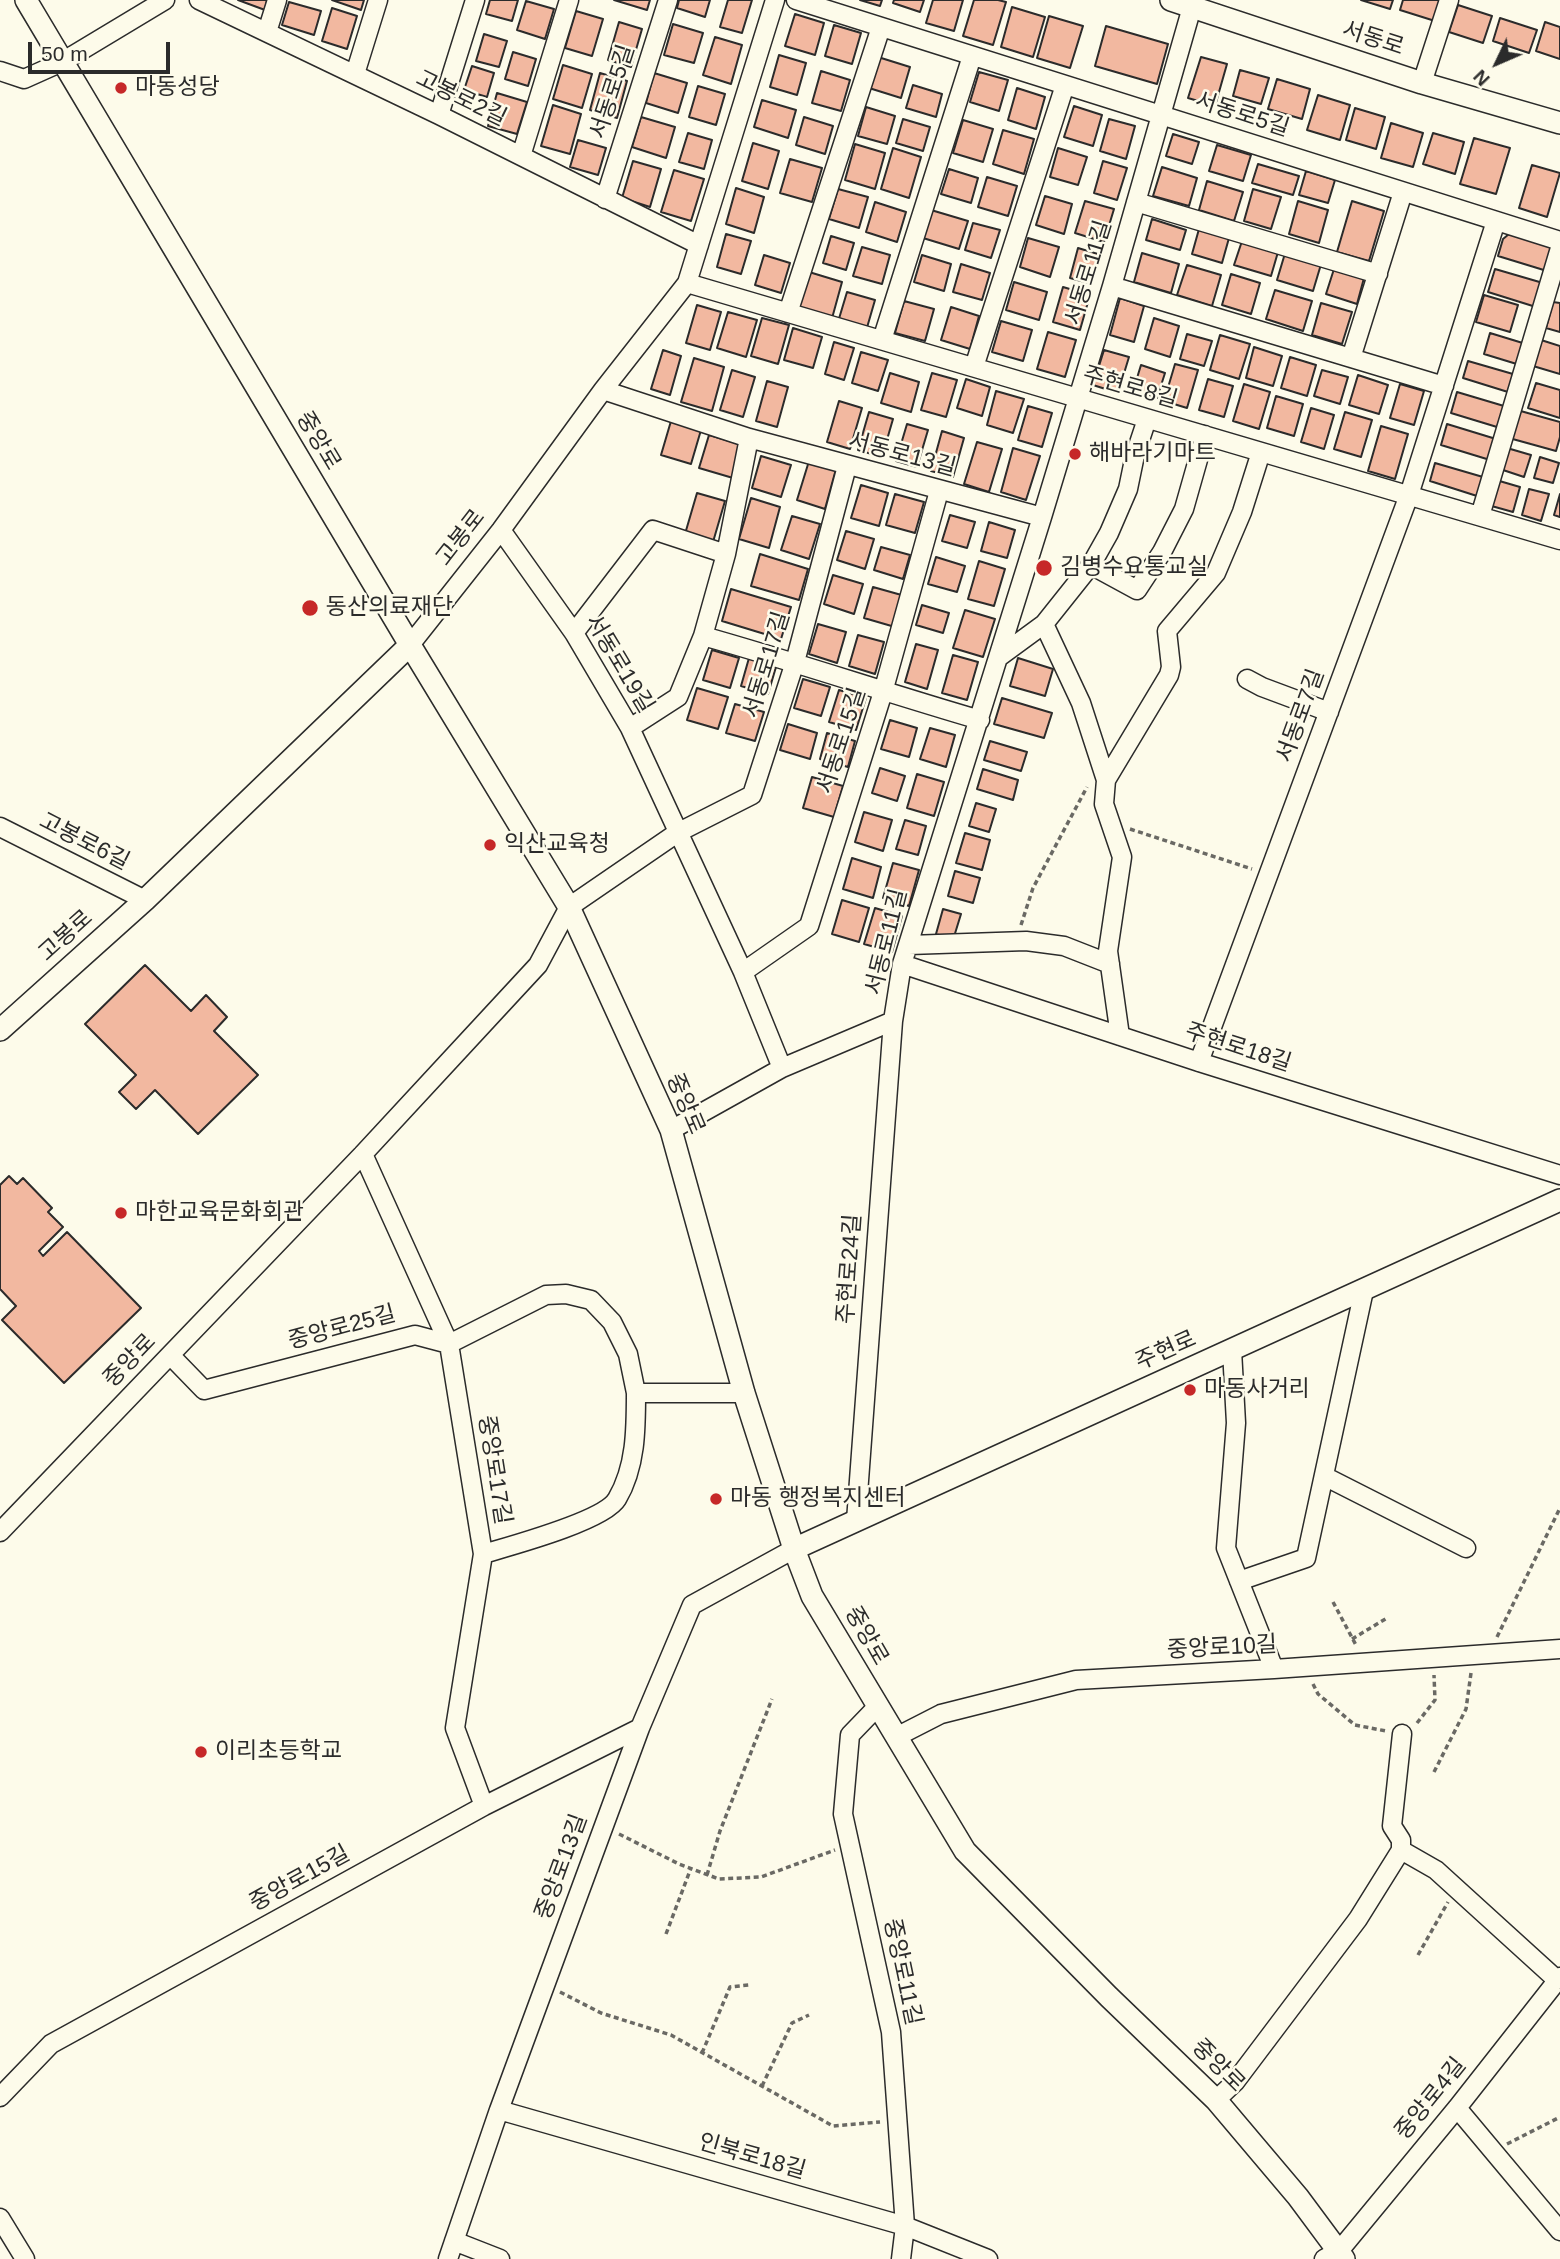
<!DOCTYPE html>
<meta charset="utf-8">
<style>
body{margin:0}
#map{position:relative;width:1560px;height:2259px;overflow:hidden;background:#fdfbea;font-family:Arial,sans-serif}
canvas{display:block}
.north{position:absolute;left:1462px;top:28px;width:70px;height:70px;-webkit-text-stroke:5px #fdfbea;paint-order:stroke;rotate:226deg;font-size:19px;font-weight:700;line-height:28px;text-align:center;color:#2b2b2b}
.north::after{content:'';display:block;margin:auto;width:24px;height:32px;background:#2b2b2b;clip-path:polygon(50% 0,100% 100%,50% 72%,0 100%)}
.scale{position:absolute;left:28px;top:42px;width:142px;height:32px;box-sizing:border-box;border:4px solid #2b2b2b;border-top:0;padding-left:9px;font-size:21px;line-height:24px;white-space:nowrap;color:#2b2b2b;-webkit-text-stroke:5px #fdfbea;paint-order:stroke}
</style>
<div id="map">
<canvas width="1560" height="2259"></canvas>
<div class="north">N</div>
<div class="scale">50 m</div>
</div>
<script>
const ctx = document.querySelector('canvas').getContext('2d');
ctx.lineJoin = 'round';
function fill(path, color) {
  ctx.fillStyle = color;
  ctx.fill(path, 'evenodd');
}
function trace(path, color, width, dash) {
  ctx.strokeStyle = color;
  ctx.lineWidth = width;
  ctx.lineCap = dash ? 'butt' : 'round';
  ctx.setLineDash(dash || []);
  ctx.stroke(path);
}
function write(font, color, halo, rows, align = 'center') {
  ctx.font = font + ' Arial,"Noto Sans KR",sans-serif';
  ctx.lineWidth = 5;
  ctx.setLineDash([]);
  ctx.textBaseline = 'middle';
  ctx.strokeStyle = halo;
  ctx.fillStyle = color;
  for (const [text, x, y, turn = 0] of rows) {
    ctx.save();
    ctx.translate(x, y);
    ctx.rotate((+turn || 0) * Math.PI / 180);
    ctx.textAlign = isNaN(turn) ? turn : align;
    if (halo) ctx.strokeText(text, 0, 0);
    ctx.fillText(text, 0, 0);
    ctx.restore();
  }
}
const building = new Path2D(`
 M238,0H267L265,10Z
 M332,0H364L361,10Z
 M490,0H518L512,21L486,14Z
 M614,0H650L647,10Z
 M679,0H710L705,17L677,8Z
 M728,0H752L742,33L720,27Z
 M860,0H882L880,6Z
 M894,0H924L920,12L893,3Z
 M933,0H963L954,31L926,23Z
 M974,0H998L1006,2L993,45L963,36Z
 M1361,0H1393L1390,9Z
 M1403,0H1441L1435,21L1400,10Z
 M526,1L554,9L545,39L517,30Z
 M289,2L321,11L314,35L282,25Z
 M1458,5L1492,16L1483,43L1449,32Z
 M1012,7L1045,17L1033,57L1001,47Z
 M332,8L357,16L347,49L322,41Z
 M576,11L603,19L592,56L565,48Z
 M795,14L824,23L815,55L785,46Z
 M1049,16L1083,26L1070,68L1037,58Z
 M1500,18L1537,30L1529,53L1493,41Z
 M619,22L642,29L631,67L608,60Z
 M1545,22L1560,27V59L1536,51Z
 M673,24L703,33L694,63L664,55Z
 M834,25L861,33L852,64L825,56Z
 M1106,26L1168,44L1157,84L1095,66Z
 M484,34L507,41L499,67L476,61Z
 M715,37L742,45L731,84L703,75Z
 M513,52L536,59L528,86L505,79Z
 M779,55L806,63L797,95L770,87Z
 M878,57L910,67L901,98L869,88Z
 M1201,57L1227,64L1215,106L1188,98Z
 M563,65L592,74L582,108L553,99Z
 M472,66L494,73L487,97L464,90Z
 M1240,70L1269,78L1261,104L1233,96Z
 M821,71L850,80L841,111L812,103Z
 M979,72L1008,80L999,111L970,102Z
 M600,73L627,81L617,118L590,110Z
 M654,73L687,83L678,113L646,103Z
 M1277,79L1310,89L1302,119L1268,109Z
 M913,85L942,94L936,117L906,108Z
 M698,86L725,94L716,125L689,117Z
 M1017,88L1045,97L1036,129L1008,120Z
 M497,93L527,102L517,134L488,126Z
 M1318,95L1350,105L1340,140L1307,130Z
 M762,100L796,110L788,138L754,127Z
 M553,105L581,114L570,154L541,146Z
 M1074,106L1102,115L1093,146L1064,137Z
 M866,107L895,116L887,144L858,136Z
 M1355,108L1385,117L1376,149L1346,140Z
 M641,117L675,127L666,158L632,147Z
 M804,117L833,126L825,154L796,145Z
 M903,119L930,127L923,151L896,143Z
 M1109,119L1135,126L1126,159L1100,151Z
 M963,120L993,129L983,162L953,153Z
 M1391,123L1423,133L1413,167L1381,158Z
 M1003,130L1034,139L1024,174L993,164Z
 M688,133L712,140L704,169L679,162Z
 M1433,133L1464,142L1455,174L1423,164Z
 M1173,134L1199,142L1192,164L1166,156Z
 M1474,138L1510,148L1496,194L1460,184Z
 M578,140L606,148L598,175L570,167Z
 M753,143L779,151L768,189L742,181Z
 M855,144L885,153L875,189L845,180Z
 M1217,145L1251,155L1243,181L1209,171Z
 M893,148L921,157L909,198L881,189Z
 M1058,148L1087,157L1078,185L1050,177Z
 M790,159L822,168L812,202L780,193Z
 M633,161L661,169L650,207L622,198Z
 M1103,161L1127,168L1117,200L1094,193Z
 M1258,164L1299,176L1293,195L1252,183Z
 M1532,165L1560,173L1547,217L1519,208Z
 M1162,167L1197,178L1189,206L1153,196Z
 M949,169L978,178L971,203L941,194Z
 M674,170L704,179L691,221L661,212Z
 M1306,171L1335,180L1328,203L1299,195Z
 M987,177L1017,186L1008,216L978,207Z
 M1207,181L1243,192L1234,221L1199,210Z
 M736,188L764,197L754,233L726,224Z
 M838,189L868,197L859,228L829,219Z
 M1253,189L1281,197L1271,229L1244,221Z
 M1045,196L1072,204L1064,234L1036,225Z
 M1085,201L1114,209L1104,242L1075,233Z
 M1298,201L1328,210L1319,243L1289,234Z
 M1352,201L1384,211L1369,261L1337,252Z
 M875,202L906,212L897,242L866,232Z
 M931,210L968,221L959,249L923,238Z
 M1152,219L1186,230L1180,250L1146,240Z
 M973,223L1000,230L991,258L965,250Z
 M1199,229L1229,238L1222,263L1192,254Z
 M726,234L751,241L741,274L717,267Z
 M1509,234L1554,248L1547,271L1498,256L1503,239Z
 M831,236L854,243L846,270L823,263Z
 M1028,238L1059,247L1050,277L1020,267Z
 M1242,241L1278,252L1271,276L1234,265Z
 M862,247L890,255L882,284L853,276Z
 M1078,248L1101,255L1092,284L1070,278Z
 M1286,250L1322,261L1313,291L1277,280Z
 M1142,253L1179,264L1171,293L1134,282Z
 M764,255L790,263L781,293L755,285Z
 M922,255L951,264L944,291L914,282Z
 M961,264L990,273L982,300L953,292Z
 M1187,265L1221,275L1212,306L1177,295Z
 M1334,269L1364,278L1357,304L1326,294Z
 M1495,269L1543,283L1536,307L1488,292Z
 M809,272L842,282L831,322L797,312Z
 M1231,274L1260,283L1251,314L1222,305Z
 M1014,282L1047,292L1039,320L1006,310Z
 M1063,287L1090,295L1080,330L1053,322Z
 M1275,290L1312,301L1303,331L1266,319Z
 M847,292L875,300L866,331L838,322Z
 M1484,295L1518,305L1510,332L1476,322Z
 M1120,298L1144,306L1134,342L1110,335Z
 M904,301L934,309L925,341L895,333Z
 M1553,302L1560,303V332L1546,328Z
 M1321,303L1352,312L1342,344L1312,335Z
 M697,305L721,312L710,350L686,343Z
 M951,307L979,316L970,349L941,340Z
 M728,312L757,320L746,357L717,348Z
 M762,318L789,325L778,364L751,356Z
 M1154,318L1179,326L1170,357L1145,349Z
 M1001,321L1032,330L1023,361L992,352Z
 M793,328L822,337L813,368L784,360Z
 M1048,332L1076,340L1065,377L1037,369Z
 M1490,333L1526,344L1520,365L1484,354Z
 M1187,334L1212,341L1204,366L1180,359Z
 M1220,335L1250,344L1239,379L1210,370Z
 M1541,340L1560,346V374L1533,366Z
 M834,342L854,348L844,380L825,374Z
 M1254,347L1282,356L1273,386L1246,378Z
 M663,350L681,356L670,395L651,389Z
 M1104,350L1129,357L1118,393L1093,385Z
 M861,352L888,360L878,391L852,383Z
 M1290,357L1316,365L1307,396L1281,388Z
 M694,358L724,367L712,411L681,402Z
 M1468,361L1513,374L1508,392L1463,378Z
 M1175,364L1198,370L1187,408L1164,401Z
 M1141,365L1165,373L1157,398L1133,391Z
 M732,370L755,377L743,417L720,410Z
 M1322,370L1348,377L1340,404L1314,396Z
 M890,373L919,382L911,412L881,403Z
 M932,373L957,380L946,417L921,410Z
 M1358,375L1388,385L1379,414L1349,405Z
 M966,379L990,387L982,416L957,408Z
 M1208,379L1233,386L1224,417L1199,410Z
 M767,381L788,387L777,427L756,421Z
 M1536,383L1560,390V418L1528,408Z
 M1244,384L1270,392L1259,429L1233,421Z
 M1400,384L1424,391L1414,425L1390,418Z
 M996,391L1024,399L1013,433L987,425Z
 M1457,392L1504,406L1497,427L1451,413Z
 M1276,396L1303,404L1294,436L1267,428Z
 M839,401L862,408L850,449L827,442Z
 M1028,406L1052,413L1042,447L1018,440Z
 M1311,408L1334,415L1324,449L1301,442Z
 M1517,410L1560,422V437L1556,451L1509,438Z
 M869,412L893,419L882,457L858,450Z
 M1345,412L1372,420L1361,457L1334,449Z
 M671,421L701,430L691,464L661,455Z
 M907,424L928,430L917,467L896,461Z
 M1447,424L1496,439L1490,460L1441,445Z
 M1381,426L1408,434L1395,479L1368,471Z
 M942,431L964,438L953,477L931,471Z
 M709,435L743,445L733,478L699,468Z
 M977,442L1002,449L989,492L964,484Z
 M1013,448L1040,456L1026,500L1001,492Z
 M1507,448L1531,455L1524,477L1500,469Z
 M761,456L791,465L781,497L752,488Z
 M1540,457L1559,463L1553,483L1534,478Z
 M809,461L836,469L825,509L797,500Z
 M1435,463L1483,477L1477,496L1430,481Z
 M1496,480L1520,487L1513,512L1488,505Z
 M861,485L888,493L879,526L851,518Z
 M1529,489L1549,494L1541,521L1522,515Z
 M697,493L725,501L713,542L685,534Z
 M895,494L924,502L915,533L886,525Z
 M1560,494V517L1554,515Z
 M751,498L780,507L769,548L739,539Z
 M950,515L975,522L967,548L942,541Z
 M792,516L820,524L809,559L781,550Z
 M989,522L1015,530L1007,558L981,551Z
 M846,531L874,539L865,569L837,560Z
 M881,547L910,555L903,579L874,570Z
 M760,554L808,569L799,600L751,586Z
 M936,557L965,566L957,592L928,584Z
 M979,561L1005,569L994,606L968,599Z
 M833,575L863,584L854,614L824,604Z
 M873,587L905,596L895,627L864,618Z
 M731,589L791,607L781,639L722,621Z
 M922,605L949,613L943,633L916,625Z
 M965,610L995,619L983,657L953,648Z
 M818,624L846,632L837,663L809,654Z
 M858,635L884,642L875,674L849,666Z
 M916,644L938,650L927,689L905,682Z
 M712,650L739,658L730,688L703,680Z
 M953,655L978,662L967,700L942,693Z
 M749,658L776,667L768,694L741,686Z
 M1018,658L1053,669L1045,696L1010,686Z
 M803,679L830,687L821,716L794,708Z
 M697,688L728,697L718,729L687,720Z
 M839,690L866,698L856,730L829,722Z
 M1002,698L1052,713L1044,738L994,724Z
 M735,704L764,712L755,741L726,733Z
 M890,720L917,728L909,757L881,749Z
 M788,724L817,733L810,759L780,750Z
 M930,728L955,735L946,767L920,759Z
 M827,733L855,741L848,767L820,759Z
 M990,741L1027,752L1021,771L984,760Z
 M880,768L905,776L897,801L872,793Z
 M983,769L1018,780L1013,800L977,789Z
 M917,774L944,782L934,816L907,808Z
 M812,777L843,786L834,817L803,808Z
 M976,803L996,809L989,832L969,826Z
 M864,812L892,820L883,851L855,842Z
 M905,820L926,826L918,855L896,849Z
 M965,833L990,840L982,870L956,863Z
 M852,858L881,867L873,898L843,889Z
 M893,863L919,870L909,906L883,898Z
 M955,871L980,878L973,903L948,896Z
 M842,900L869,908L859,942L832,934Z
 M875,908L902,916L892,952L864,944Z
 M943,909L961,914L953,940L936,934Z
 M145,965L191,1011L206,995L227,1017L214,1031L258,1075L198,1134L155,1090L136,1109L119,1092L136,1075L85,1024Z
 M9,1176L17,1184L23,1178L52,1208L48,1212L63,1227L39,1251L43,1256L67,1232L141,1308L64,1383L2,1320L16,1306L0,1289V1185Z`);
fill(building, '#f2b8a0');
trace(building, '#2b2b2b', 2);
const minor = new Path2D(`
 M199,0L439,115L699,245
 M796,0L1560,241
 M267,32L277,0
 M0,71L24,79L62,62L165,0
 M355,74L378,0
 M1422,83L1449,0
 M439,115L475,0
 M521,156L569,0
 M605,199L668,0
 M1136,202L1378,274
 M687,283L1560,540
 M1112,286L1444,386
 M788,313L881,27
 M882,340L972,56
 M1351,358L1403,192
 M974,367L1065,85
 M603,390L749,438L1042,517
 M1480,516L1560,248
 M501,530L574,633L630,728L743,972L782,1068
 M1091,565L1137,590L1162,552L1184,509L1205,435
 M1044,624L1081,703L1106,780L1104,804L1122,857L1108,951L1120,1036
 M574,633L653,530L726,554
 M703,636C796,662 887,693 980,720
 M410,645L501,530L603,390L687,283L775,0
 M999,657L1044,624L1091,565L1109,533L1128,489L1135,455L1147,419
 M1247,679L1262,687L1329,712
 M630,728L678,697L703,636L726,554L749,438
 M1106,780L1169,675L1171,667L1167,631L1216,573L1242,512L1261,452
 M0,827L145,900
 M909,945L1026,941L1064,946L1110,964
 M902,964L1199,1062L1560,1175
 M743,972L809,926L883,692L939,491
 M1199,1062L1409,495L1496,221
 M671,1130L782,1068L893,1021L902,964L1042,517L1112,286L1194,0
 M363,1154L449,1344L483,1554L455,1728L484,1806
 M1232,1350L1236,1423L1226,1548L1274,1669
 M171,1356L204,1390L415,1335L449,1344L546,1295L566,1294L591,1300L612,1322L628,1354L636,1393H744
 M1324,1476L1466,1548
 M856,1521L893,1021
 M0,1532L363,1154L538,965L569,907L677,833L752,795L795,662L847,466
 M483,1554C510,1546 604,1521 617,1499C636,1467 636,1429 636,1393
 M1239,1581L1306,1558L1364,1290
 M877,1707L850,1735L843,1814L891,2032L905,2226L901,2259
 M896,1737L941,1714L1076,1680L1274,1669L1560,1649
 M1401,1850L1436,1870L1557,1980
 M0,2097L51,2044L484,1806L640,1728
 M1216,2100L1235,2082L1358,1919L1401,1850V1840L1392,1826L1402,1734
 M1457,2108L1560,2231
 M499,2110L905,2226L988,2259
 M0,2218L25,2259
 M454,2241L500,2259
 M448,2259L499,2110L640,1728L692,1605L794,1549
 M1324,2259L1339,2251L1457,2108L1560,1977`);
const tertiary = new Path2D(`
 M26,0L410,645L569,907L671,1130L744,1393L794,1549L812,1596L965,1851L1109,1997L1216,2100L1298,2197L1344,2259
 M1171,0L1422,83L1560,123
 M0,1030L145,900L410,645
 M794,1549L1560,1200`);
trace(minor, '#2b2b2b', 21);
trace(tertiary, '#2b2b2b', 24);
trace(new Path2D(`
 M1130,829L1252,869
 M1021,925L1033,888L1087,787
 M1333,1602L1357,1647
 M1497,1637L1560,1508
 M1352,1639L1387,1618
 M1313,1684L1318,1694L1355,1725L1386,1731
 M1417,1723L1435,1700L1434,1675
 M1434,1772L1466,1709L1471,1673
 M619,1834L679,1864L719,1879L761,1877L835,1850
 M707,1875L720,1831L772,1699
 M666,1934L691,1868
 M1418,1955L1448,1902
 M560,1992L601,2013L671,2035L833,2126L880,2122
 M702,2053L730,1987L749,1985
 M762,2086L792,2023L809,2015
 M1507,2144L1560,2117`), '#6a6964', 3.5, [5, 3.5]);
trace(minor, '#fdfbea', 18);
trace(tertiary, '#fdfbea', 21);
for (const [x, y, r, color] of [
 [121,88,7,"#c62828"],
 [1075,454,7,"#c62828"],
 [1044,568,9,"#c62828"],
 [310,608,9,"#c62828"],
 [490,845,7,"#c62828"],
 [121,1213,7,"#c62828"],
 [1190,1390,7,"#c62828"],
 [716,1499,7,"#c62828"],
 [201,1752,7,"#c62828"]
]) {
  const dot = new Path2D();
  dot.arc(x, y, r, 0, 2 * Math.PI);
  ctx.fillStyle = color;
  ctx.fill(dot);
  trace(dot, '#fdfbea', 2.5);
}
write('23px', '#2b2b2b', '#fdfbea', [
 ["서동로",1373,39,18],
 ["서동로5길",613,92,-72],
 ["고봉로2길",461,99,26],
 ["서동로5길",1242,115,18],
 ["서동로11길",1089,273,-73],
 ["주현로8길",1130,388,16],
 ["중앙로",318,441,59],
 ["서동로13길",902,455,15],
 ["고봉로",461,538,-52],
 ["서동로19길",619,664,59],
 ["서동로17길",767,665,-73],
 ["서동로7길",1301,716,-70],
 ["서동로15길",842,741,-72],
 ["고봉로6길",84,842,27],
 ["고봉로",66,936,-42],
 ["서동로11길",887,942,-76],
 ["주현로18길",1238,1048,18],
 ["중앙로",685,1104,67],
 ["주현로24길",850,1269,-86],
 ["중앙로25길",342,1328,-15],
 ["주현로",1166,1351,-24],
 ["중앙로",130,1361,-46],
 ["중앙로17길",494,1470,81],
 ["중앙로",866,1636,60],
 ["중앙로10길",1222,1648,-3],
 ["중앙로13길",562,1867,-70],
 ["중앙로15길",300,1879,-29],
 ["중앙로11길",902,1972,78],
 ["중앙로",1218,2066,45],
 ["중앙로4길",1431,2099,-51],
 ["인북로18길",752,2157,16]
]);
write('23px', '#2b2b2b', '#fdfbea', [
 ["마동성당",135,88],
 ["해바라기마트",1089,454],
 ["김병수요통교실",1060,568],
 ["동산의료재단",326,608],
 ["익산교육청",504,845],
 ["마한교육문화회관",135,1213],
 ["마동사거리",1204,1390],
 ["마동 행정복지센터",730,1499],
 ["이리초등학교",215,1752]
], 'left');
</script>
